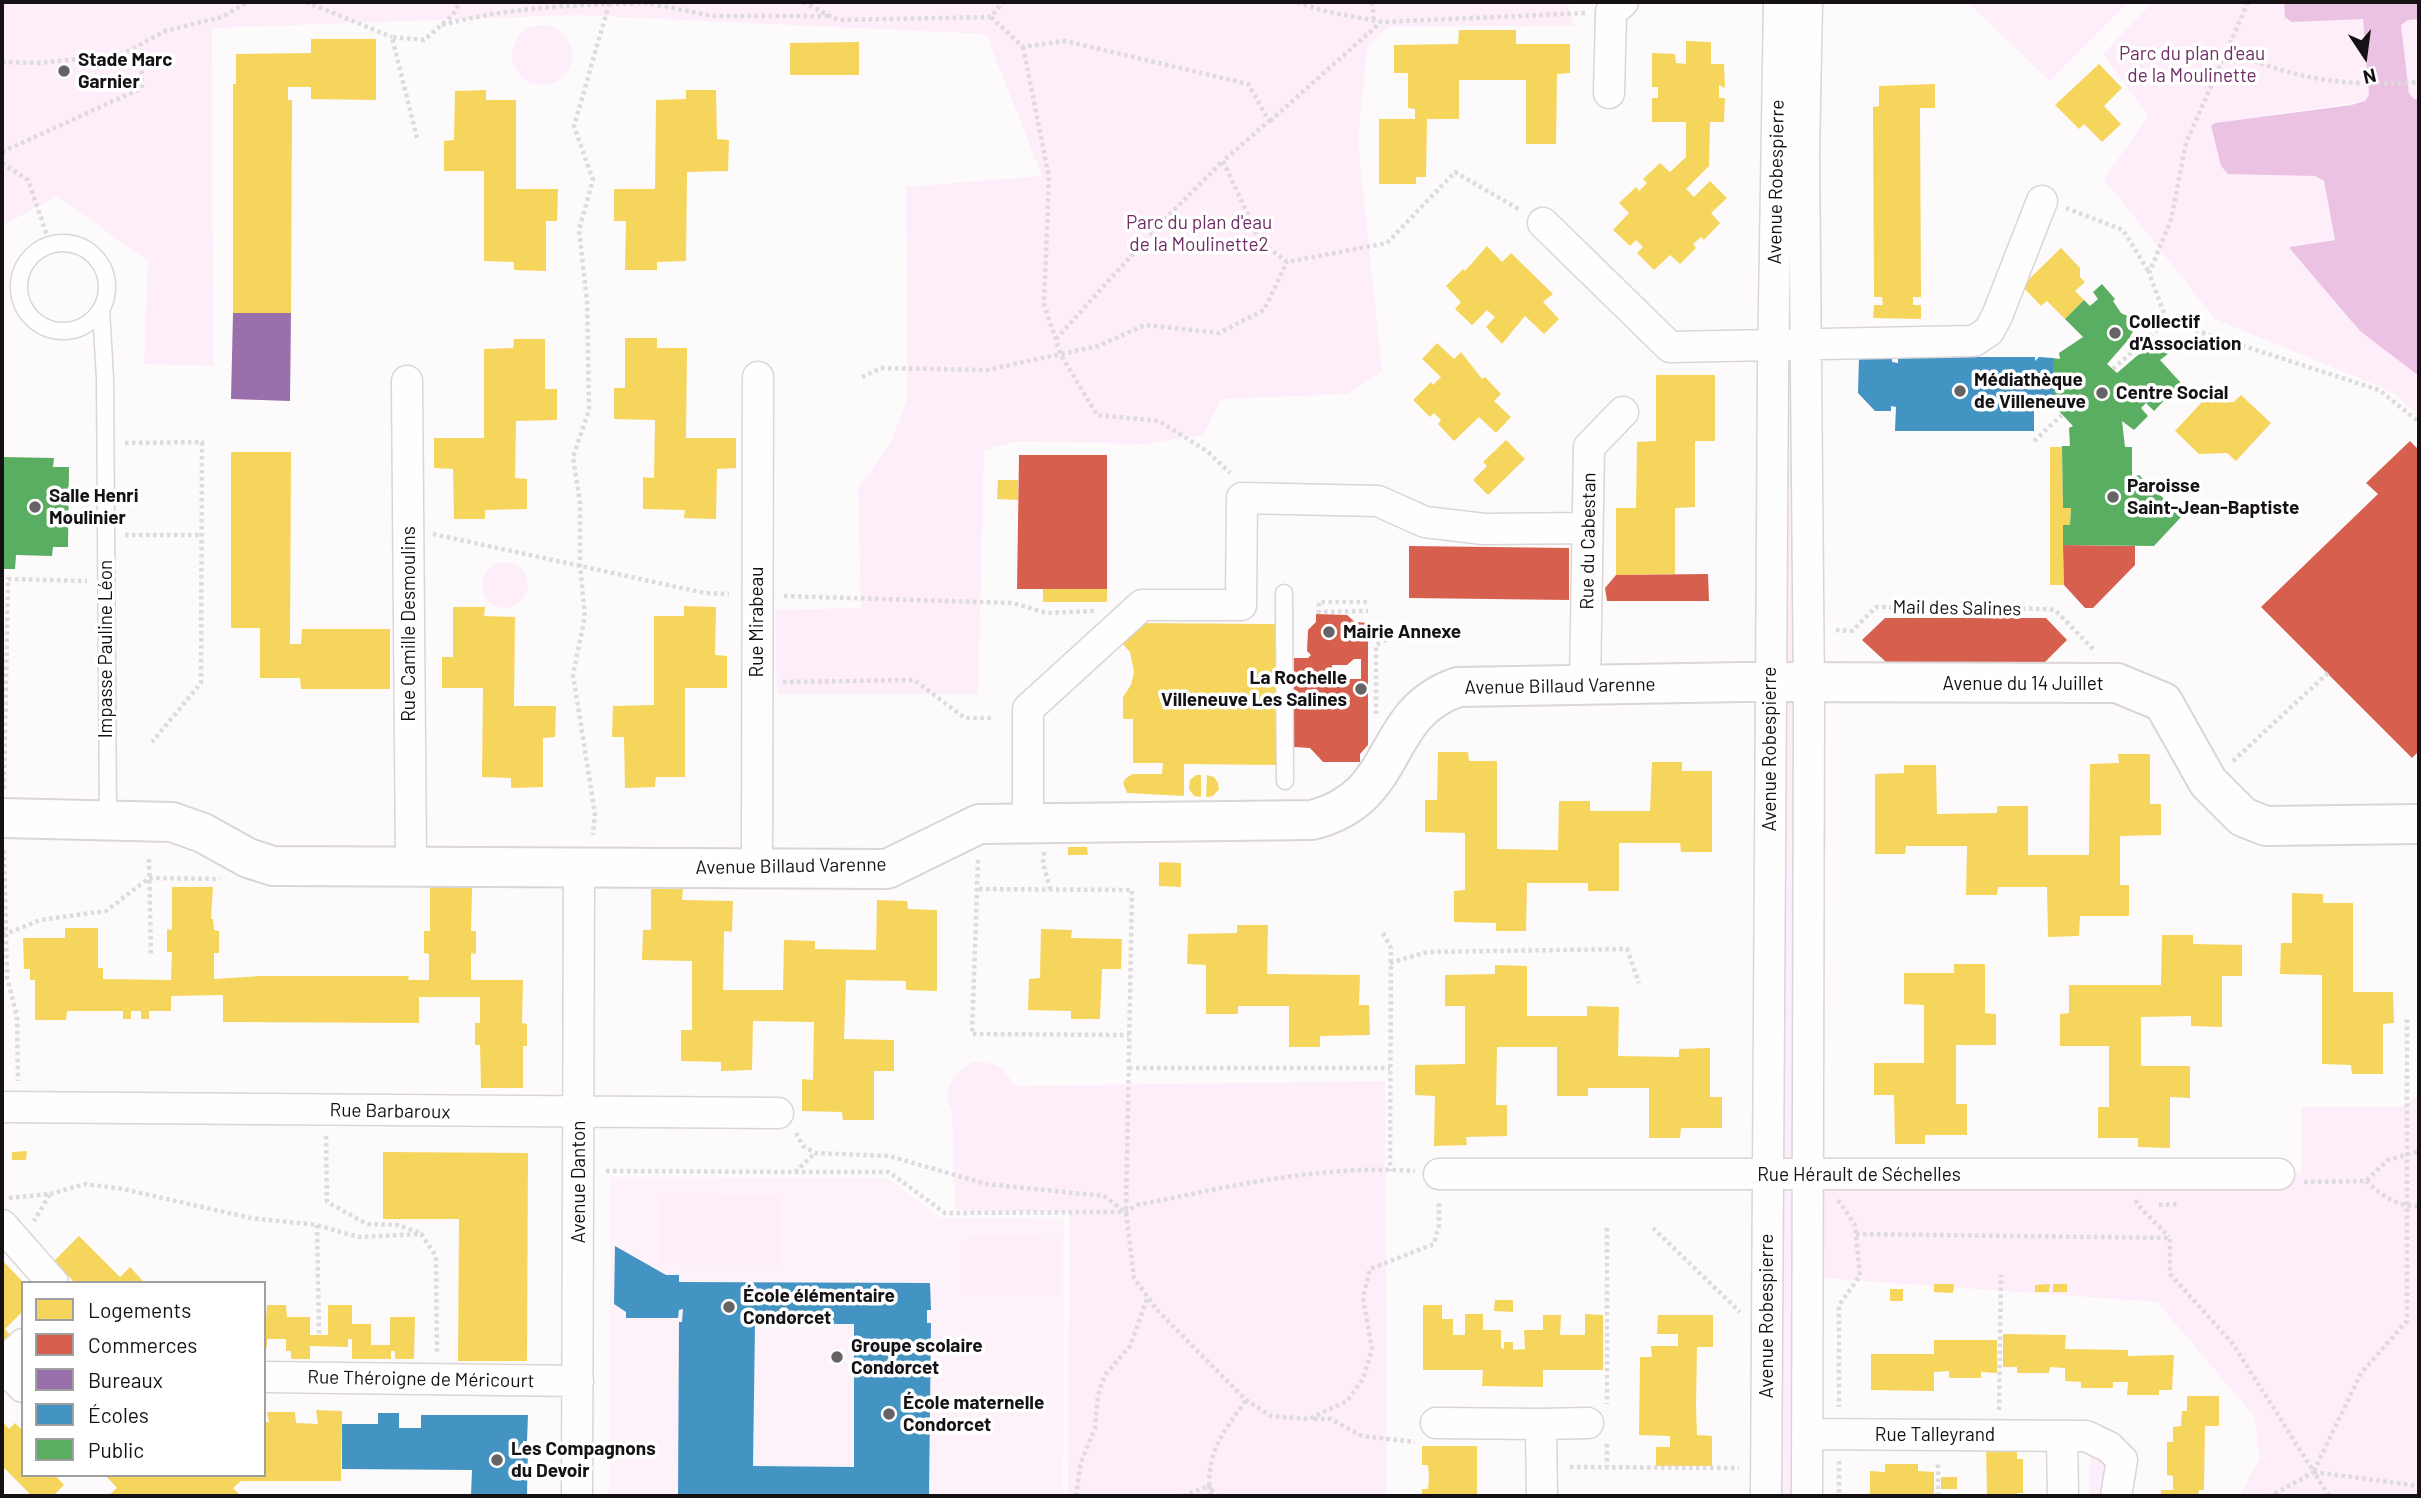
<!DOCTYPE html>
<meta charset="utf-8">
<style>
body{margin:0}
#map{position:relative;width:2421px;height:1498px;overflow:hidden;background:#fdfafc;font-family:Barlow,sans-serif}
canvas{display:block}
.frame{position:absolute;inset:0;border:4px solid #151115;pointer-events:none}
.legend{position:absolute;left:21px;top:1281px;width:245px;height:196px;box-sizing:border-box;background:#fff;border:2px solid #a1a0a1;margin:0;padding:9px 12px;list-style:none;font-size:21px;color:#151115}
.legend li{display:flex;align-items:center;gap:14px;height:35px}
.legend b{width:35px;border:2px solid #a1a0a1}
.north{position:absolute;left:2330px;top:21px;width:70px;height:70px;-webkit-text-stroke:5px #fff;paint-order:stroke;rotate:167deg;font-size:19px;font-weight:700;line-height:28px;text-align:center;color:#151115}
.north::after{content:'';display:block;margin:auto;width:24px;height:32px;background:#151115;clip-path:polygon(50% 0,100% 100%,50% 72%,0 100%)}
</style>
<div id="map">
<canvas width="2421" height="1498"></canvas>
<div class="frame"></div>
<ul class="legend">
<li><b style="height:19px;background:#f6d55c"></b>Logements</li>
<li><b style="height:19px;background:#d6604d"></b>Commerces</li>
<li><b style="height:19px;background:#9970ab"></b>Bureaux</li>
<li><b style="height:19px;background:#4393c3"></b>Écoles</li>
<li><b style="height:19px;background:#5aae61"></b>Public</li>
</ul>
<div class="north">N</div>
</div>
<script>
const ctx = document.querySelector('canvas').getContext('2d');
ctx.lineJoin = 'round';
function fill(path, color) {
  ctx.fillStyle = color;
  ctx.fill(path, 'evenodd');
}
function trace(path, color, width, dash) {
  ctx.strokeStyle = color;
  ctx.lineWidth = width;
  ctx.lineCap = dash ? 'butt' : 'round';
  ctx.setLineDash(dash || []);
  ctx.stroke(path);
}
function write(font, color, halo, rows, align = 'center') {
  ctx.font = font + ' Barlow,sans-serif';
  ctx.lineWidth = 7;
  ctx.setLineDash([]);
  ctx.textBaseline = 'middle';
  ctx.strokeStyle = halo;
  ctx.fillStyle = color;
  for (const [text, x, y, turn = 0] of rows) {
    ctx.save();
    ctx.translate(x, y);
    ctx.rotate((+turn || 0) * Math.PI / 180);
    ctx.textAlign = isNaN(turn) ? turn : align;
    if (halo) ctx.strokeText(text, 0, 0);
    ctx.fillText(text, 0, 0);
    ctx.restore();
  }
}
fill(new Path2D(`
 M611,1177L887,1178L941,1218L1064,1219L1063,1496H609Z`), '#fdf1fa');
fill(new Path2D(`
 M2,2H1568L1574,26L1388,27L1367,48L1358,142L1382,371L1347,394L1221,399L1203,435L1144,444L1020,441L984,450L978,694H777L775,610L861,608L858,488L889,446L907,401L906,187L1042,176L986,34L577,15L212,28L213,366L144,364L148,261L57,196L2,226Z
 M1807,2L1808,1182L2301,1173V1107H2400L2419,1096V1496H2239L2260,1458L2254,1416L2157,1302L1809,1277L1807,1496H1766L1773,369Z
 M1967,2H2129L2050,81Z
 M2153,2H2284L2287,21L2291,22L2357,17L2365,22L2369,95L2365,101L2215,123L2324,181L2335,240L2291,247L2360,331L2419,376V417L2393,392L2215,319L2104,179L2148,116L2103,54Z
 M2419,19V99H2414L2409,93L2401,25L2408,20Z
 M512 55a30 30 0 1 1 60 0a30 30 0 1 1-60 0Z
 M482 585a23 23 0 1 1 46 0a23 23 0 1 1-46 0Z
 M974,1062C993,1061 1006,1068 1014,1086L1385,1081L1387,1496H1068L1069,1212L955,1210L952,1112C941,1090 953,1071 974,1062Z
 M660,1194L781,1196L779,1265L659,1264Z
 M968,1236L1060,1238L1058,1295L966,1293Z
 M2090,1438L2109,1447L2116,1496H2089Z`), '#fdeefa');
fill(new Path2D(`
 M2284,2H2419V19L2408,20L2401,25L2409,93L2414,99H2419V376L2360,331L2291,250L2290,247L2335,240L2324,181L2315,176L2228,174L2221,166L2211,126L2215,123L2351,105L2365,101L2369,95L2363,19L2291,22L2285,17Z`), '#ecc2e4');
fill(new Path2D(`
 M1459,30H1516V44H1570V73L1557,74L1556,144H1526V80H1459V119H1427L1426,177H1416V184H1379V119H1415V109L1408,108V73H1394V45L1458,44Z
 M311,39H376V100L311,99V87H288V100H292L291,313H233V84H236V54L311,53Z
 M1686,41L1711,42V64H1724L1725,88L1719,85V98H1725L1724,122H1710L1709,166L1686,189L1694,197L1710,181L1727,198L1711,213L1720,223L1704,240L1701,237L1693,244L1696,248L1680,264L1670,255L1654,270L1637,253L1643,247L1636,240L1630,246L1613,230L1629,213L1619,203L1636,187L1639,191L1647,183L1643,179L1660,163L1670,172L1686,157V122H1652V98H1658V87H1652V53L1675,54L1676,63L1686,64Z
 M859,42V75H790V43Z
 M2099,64L2122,88L2104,106L2121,124L2102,142L2084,124L2079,129L2055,105Z
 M1935,84V108H1920L1921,297H1913V305H1921V319L1873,318L1874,305H1883L1882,297H1874L1873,107L1879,106V86Z
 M486,90V100H516V189H558L557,221H546V271L514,270V262L484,261V171H444V141L454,140L455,91Z
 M686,90H716L717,139L729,140L728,171L687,172L686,261L657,262V270H625L626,221H614V189H655L656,100L686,99Z
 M1487,246L1502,262L1511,253L1553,294L1543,302L1559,319L1544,334L1525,316L1502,344L1486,327L1495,317L1487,310L1472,325L1455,309L1461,302L1446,286L1463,269L1465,271Z
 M2061,248L2080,268V277L2085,282L2075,291L2084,300L2065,319L2047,301L2041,306L2022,286Z
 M625,338H657V348H687L686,438H736V468L717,469L716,519L684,518L685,510L643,509V477L654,478L655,420L614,419V388H625Z
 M514,339H545V389H557V420L516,421L515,478L527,479V509L485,510V519H454L453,469L434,468V438H484V349L513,348Z
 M1437,343L1454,359L1461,352L1482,379L1485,377L1501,394L1494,401L1511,417L1496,433L1479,417L1454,441L1438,424L1441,420L1434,413L1430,417L1413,400L1431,382L1433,385L1441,377L1422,359Z
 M1656,375H1715V441H1695V507L1675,508V574L1616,575V508H1636L1637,442L1656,441Z
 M2241,395L2271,423L2236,461L2227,453L2199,454L2175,431L2202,402H2234Z
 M1506,440L1525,459L1488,495L1473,480L1487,466L1483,462Z
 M2050,447H2062L2063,508H2071L2070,525H2063L2064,585H2050Z
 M231,452H291L290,644H301L302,629H390V689H301L300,678H260V628H231Z
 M998,480H1018V500L997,499Z
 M1043,589H1107V602H1043Z
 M684,606L716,607L715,655L727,656V688H685V777H656L655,787L625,788L624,737H612L613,706L654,705V616H684Z
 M453,607H485L484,616L515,617L514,706H556L555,737L543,738V787L511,788V778L482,777L483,688H442V657H453Z
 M1133,623L1276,624V668L1294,669L1295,690L1275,689L1276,765L1184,764V796L1127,793L1123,783L1126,778L1133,774H1162L1163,763H1133V719H1123V697L1131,685L1134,672L1130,652L1121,642Z
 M1438,752H1468L1469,761H1497V849L1558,850L1559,801H1590V811H1650L1652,762H1682V771H1712V852H1681L1680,843H1619V891H1588V883H1527L1526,931H1496V923L1454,922V891L1465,890V833L1425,832V800H1437Z
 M2118,754H2150V804H2161V835L2120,836V885H2129V916H2080L2079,936L2048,937L2047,887H1998L1997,895H1966L1967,846H1906L1905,854H1875V774L1904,773V765H1936L1937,814L1997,813V806H2028V855H2089L2090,764L2119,763Z
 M1196,775H1201V797L1194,796L1189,789L1190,780Z
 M1207,775L1214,777L1218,783L1219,789L1213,796L1206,797Z
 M1068,847H1087L1088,855H1068Z
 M1159,862L1181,863V887L1159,886Z
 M172,887H213L211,919H213L214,930L219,931V953H214V979L261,976H409L408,980H429V954L424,953V931H430V887L472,888L471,931H476V954L471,953V980H523L522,1023L527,1024V1046H523V1088H481L480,1045H475V1023H480V997H419V1023L223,1022V995L171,996V1011H149V1019H141V1011H131V1019H123V1011H67L66,1020H35V980H30V969H24L23,938H65V928H98V968H103V979L171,980L172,952H167V929L172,930Z
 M651,889H683L682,900L733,901L732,932L724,931L723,990H783L784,940L815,941V949L876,950L877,900L907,901L908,909L937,910V991L906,990V981L846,980L844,1039L894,1040V1071H874V1120H843L842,1112L802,1111V1079L813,1080L814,1022L753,1021L752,1070L721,1071V1062L681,1061V1030H692V961L642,960L643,930H651Z
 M2292,893L2323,894V903H2353V992H2393L2394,1023L2383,1024V1074H2352L2351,1065L2322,1064V975L2280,974L2281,943H2292Z
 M1237,925H1268L1267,974L1360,975L1359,1005H1369L1370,1035L1320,1036V1047H1289V1006H1238V1014H1206V965L1187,964L1188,934L1237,933Z
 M1041,929L1072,930L1071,938L1122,939L1121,969H1102L1100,1019H1071V1011L1028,1010L1029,979L1040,978Z
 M2162,935H2193V944L2242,945V976H2222V1027L2191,1026V1016L2141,1017V1066H2190V1098L2170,1097V1148L2138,1147V1138H2098V1107H2109V1046H2060V1014L2069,1013V985H2161Z
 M1954,964H1985V1013L1996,1014V1045H1956V1104H1967V1135H1925V1144H1895L1894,1095H1874V1063H1924V1005L1904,1004V973H1954Z
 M1495,965L1527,966V1016H1587V1006L1619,1007L1618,1056L1679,1057V1049L1710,1048V1097H1722V1128H1681L1680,1138H1649V1088H1588V1096H1557V1047H1497L1496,1105H1507V1136L1466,1137L1467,1145L1434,1146L1435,1096L1415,1095V1065L1465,1064V1006H1445V975L1495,974Z
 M27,1151L26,1160H12V1152Z
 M383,1152L528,1153L527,1361H458L459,1219H383Z
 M79,1236L120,1277L130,1267L143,1281L75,1283L54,1261Z
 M2,1260L24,1283L23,1311L5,1329L10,1335L3,1341Z
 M1934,1284H1954L1953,1293L1934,1292Z
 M2050,1284L2049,1292H2035V1285Z
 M2053,1284H2067V1292H2053Z
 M1890,1289H1903V1301H1890Z
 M1495,1300H1513V1312L1494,1311Z
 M267,1305H286L287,1317H310V1335H328V1305H352V1324H371V1345H390V1317H415L414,1359H395V1351H391V1359H352V1339H348V1347L310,1346V1359H291V1351H286V1339H267V1347H264Z
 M1423,1305H1442V1319H1453V1335H1465V1314H1483V1330H1501V1348L1504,1349V1342H1513V1350L1525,1349L1524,1330H1543V1315H1561L1560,1335H1585V1314L1603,1315V1370H1543V1387L1482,1386L1483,1370H1423Z
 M1658,1315H1713V1347H1697L1696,1406L1697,1435L1712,1436V1466H1656V1447H1670V1436L1639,1435L1640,1357H1652L1651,1346H1678V1334H1657Z
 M2003,1334L2066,1335L2065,1349L2128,1350V1356L2174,1355L2172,1390H2159V1395H2127L2128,1382H2113V1388H2081V1382L2065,1381V1368L2050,1367L2049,1373H2017V1367H2003Z
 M1934,1340H1997V1373L1981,1372V1378H1949V1371L1934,1372V1391L1871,1390V1354H1934Z
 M2187,1396H2219V1426H2205L2204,1490H2199L2198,1496H2161V1490H2173V1476L2167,1475V1442H2173V1427L2181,1426L2182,1411H2187Z
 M316,1410L342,1411L341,1481H241L233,1488L241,1496H108L117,1488L105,1475H264V1422H269L267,1412H295L296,1423L318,1424Z
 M2,1421L9,1429L15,1423L23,1431V1475H55L64,1485L53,1496H32L2,1466Z
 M1986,1444H2017V1459H2023V1493H2017V1496H1987Z
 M1422,1446H1477V1496H1422V1489H1428L1429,1477L1428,1465H1422Z
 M1885,1464H1918V1471L1934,1472V1496H1870V1471L1885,1472Z
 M1941,1477H1957V1489H1941Z`), '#f6d55c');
fill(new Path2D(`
 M2410,441L2419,450V751L2412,758L2261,607L2378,494L2366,483Z
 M1019,455H1107V589H1017Z
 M2063,545L2135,546V565L2093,608H2085L2064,585Z
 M1409,546L1569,548V600L1409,598Z
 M1708,574L1709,601H1607L1605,588L1616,575Z
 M1316,614L1347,615L1355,622L1368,623V745L1360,754V762H1323L1310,748L1294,747V658H1308L1311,655L1307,651L1308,630L1316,622ZM1354,659H1361V679H1332V665H1347Z
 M1885,618H2046L2067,640L2045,662H1886L1862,640Z`), '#d6604d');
fill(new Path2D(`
 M233,313H291L290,401L231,399Z`), '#9970ab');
fill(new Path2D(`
 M1859,357H1892V362L1898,363V357H2035V361L2039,357L2053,358V409L2034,406V431H1895L1896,407L1891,406V411H1875L1858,393Z
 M615,1246L666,1275H679V1282L930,1283L931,1310H927V1323H931L929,1496H678L679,1322H682L683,1309L679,1310L678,1318H626V1312L614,1304ZM755,1324H854V1467L753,1466Z
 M378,1413H399V1428H421V1415H528L527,1441H523V1446H528L527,1496H471L472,1470L342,1469V1424H378Z`), '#4393c3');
fill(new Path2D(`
 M2102,284L2115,299L2113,301L2121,313L2138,321L2129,339L2107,364L2117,373L2138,355L2160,345L2168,354L2160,360L2181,383L2154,411L2146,403L2141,408L2148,416L2134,430L2122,421L2125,447H2132V477L2139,475L2182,516L2154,546L2063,545V525H2070L2071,508H2063L2062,446H2070L2069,428L2073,426L2057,409H2053V358L2060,359L2059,353L2083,337L2065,319L2084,300L2090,306L2098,299L2093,292Z
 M2,457L54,458L53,467H69L68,547H53L52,556L16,555L15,569H2Z`), '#5aae61');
const service = new Path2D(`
 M19 287a44 44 0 1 1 88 0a44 44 0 1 1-88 0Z
 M101,310L105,378L108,821
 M1284,593L1285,781`);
const minor = new Path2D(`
 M1609,93L1611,12L1623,2
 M1543,223L1670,347L1974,341L1989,331L1997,316L2042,201
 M407,381L411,866
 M1585,684L1589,447L1623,412
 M1028,822V709L1142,605H1241L1242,498L1378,501L1425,522L1484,529L1587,528
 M757,867L758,377
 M2,1107L778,1113
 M1439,1174H2279
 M2,1225L53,1283
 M2,1364L23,1344
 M2,1366L23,1387
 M264,1377L578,1381
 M1436,1423L1541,1424L1542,1496
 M1541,1424L1588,1423
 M1807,1434L2086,1436L2109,1447L2122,1460L2116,1496
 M2062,1436L2063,1496
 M577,1496L579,868
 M1766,1496L1773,369L1779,2
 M1807,1496L1809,695L1804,153L1807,2`);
const tertiary = new Path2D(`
 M2,818L172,822L203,833L248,858L273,866L887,869L979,824L1312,820C1403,797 1378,714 1458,687L1744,682L2117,683L2163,702L2208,782L2243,817L2266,826L2419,824`);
trace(service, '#d9d5d8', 19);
trace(minor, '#d9d5d8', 33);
trace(tertiary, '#d9d5d8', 42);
trace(new Path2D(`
 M306,2L392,37
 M803,2L838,20L991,17L1003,2
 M1297,2L1324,11L1382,22L1586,13
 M1372,2L1374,21
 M2248,2L2186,143L2171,220L2149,273L2167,321L2379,390L2419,422
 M609,4L648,3L712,16H830
 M991,17L1023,47L1065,41L1248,84L1269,121L1223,161L1260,241L1287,262L1387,243L1455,172L1520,210
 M442,25C498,10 552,6 609,4L574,126L593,180L579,230L587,301L589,410L573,457L580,503V565L585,616L573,675L595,814L593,835
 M1023,47L1049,177L1044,304L1061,355L1097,415L1159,421L1207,451L1230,473
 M2228,50C2294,80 2347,87 2419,82
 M2,62L39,63L121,55L165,31L222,17L248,2
 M1270,121L1381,22
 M417,138L392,37L424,40L453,15L460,2
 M2,152L142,88L141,44
 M2,163L28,180L50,244
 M2066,208L2123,230L2149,272
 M1056,339L1159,225L1223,161
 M2113,369L2167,321
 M862,377L881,368L987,370L1098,346L1145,325L1219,333L1264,310L1287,262
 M2034,441L2062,415
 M125,443L202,442L201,683L152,742
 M433,534L705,593L729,594
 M125,535H201
 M784,596L1013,603L1046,613L1095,611
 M1367,602H1319V612L1368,611
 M1836,630L1852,631L1876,607L2043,609L2055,610L2094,650
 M783,682L914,680L965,718H993
 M1376,714V645L1401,631L1418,630
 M2233,761L2328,673
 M4,789L8,579L87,581
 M4,850L7,977L17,1017L18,1081
 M1044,852L1043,863L1050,889
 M149,859L151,957
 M978,860L972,1034L1129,1035
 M979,889L1132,890L1126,1212L1134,1278L1157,1310L1246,1400L1271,1416L1309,1419L1347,1401L1363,1379L1372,1349L1363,1298L1370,1269L1434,1244L1439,1225V1201
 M1383,933L1391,948L1390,1171
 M3,935L40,920L106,911L149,878L220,879
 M1390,963L1427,952L1627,949L1639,983
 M1129,1068H1390
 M796,1133L803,1146L815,1153L889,1156L986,1184L1104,1196L1125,1212
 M326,1136L327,1202L367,1224L398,1225L420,1233
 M606,1171L795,1172L815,1153
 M795,1172H889L945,1213L1126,1212L1137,1205C1228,1187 1322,1164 1415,1171
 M2366,1181C2381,1195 2397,1207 2419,1206
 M2304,1182L2366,1181L2388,1160L2419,1151
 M50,1194L85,1184L123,1189L251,1218L317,1225L358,1237L421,1234L436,1256L437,1354
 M9,1198L50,1194L34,1221
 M1838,1200L1855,1225L1860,1276L1839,1305V1407
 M2136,1200L2137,1204L2169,1237
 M2159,1205L2178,1204
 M317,1225L319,1335
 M1607,1228V1404
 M1653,1228L1740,1312
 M1856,1234L2170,1238V1274L2233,1344L2314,1472L2271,1496
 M1999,1410L2001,1275
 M1314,1419H1331L1362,1436L1415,1442
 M1607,1444V1467
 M1839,1461V1496
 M1570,1467L1739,1468
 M2314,1471L2361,1373L2407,1321V1018
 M1076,1496L1081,1462L1095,1428L1098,1395L1105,1375L1130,1346L1147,1299
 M1183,1496L1209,1486C1209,1447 1225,1430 1246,1400
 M1211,1496L1209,1486L1216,1496
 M1938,1496V1462
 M2329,1496L2314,1472L2419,1486`), '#dddbdd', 4.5, [3.5, 3.5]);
trace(service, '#fffeff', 16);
trace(minor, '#fffeff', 30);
trace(tertiary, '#fffeff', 38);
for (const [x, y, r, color] of [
 [64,71,7,"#666366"],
 [2115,333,7,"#666366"],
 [1960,391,7,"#666366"],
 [2102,393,7,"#666366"],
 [2113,497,7,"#666366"],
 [35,507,7,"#666366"],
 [1329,632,7,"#666366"],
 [1361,689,7,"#666366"],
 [729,1307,7,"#666366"],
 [837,1357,7,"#666366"],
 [889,1414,7,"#666366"],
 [497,1460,7,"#666366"]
]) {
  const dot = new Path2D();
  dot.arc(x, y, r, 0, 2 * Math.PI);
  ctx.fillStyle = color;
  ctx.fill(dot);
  trace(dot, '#fff', 2.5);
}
write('19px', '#702d67', '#fff', [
 ["Parc du plan d'eau",2192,54],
 ["de la Moulinette",2192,76],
 ["Parc du plan d'eau",1199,223],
 ["de la Moulinette2",1199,245]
]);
write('bold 19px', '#151115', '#fff', [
 ["Stade Marc",78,60],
 ["Garnier",78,82],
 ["Collectif",2129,322],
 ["d'Association",2129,344],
 ["Médiathèque",1974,380],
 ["de Villeneuve",1974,402],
 ["Centre Social",2116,393],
 ["Paroisse",2127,486],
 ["Saint-Jean-Baptiste",2127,508],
 ["Salle Henri",49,496],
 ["Moulinier",49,518],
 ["Mairie Annexe",1343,632],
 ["La Rochelle",1347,678,"right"],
 ["Villeneuve Les Salines",1347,700,"right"],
 ["École élémentaire",743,1296],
 ["Condorcet",743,1318],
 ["Groupe scolaire",851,1346],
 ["Condorcet",851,1368],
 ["École maternelle",903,1403],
 ["Condorcet",903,1425],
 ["Les Compagnons",511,1449],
 ["du Devoir",511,1471]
], 'left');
write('19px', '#151115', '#fff', [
 ["Avenue Robespierre",1776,182,-89],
 ["Rue du Cabestan",1588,541,-89],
 ["Mail des Salines",1957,608,1],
 ["Rue Mirabeau",757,622,-90],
 ["Rue Camille Desmoulins",409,624,-90],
 ["Impasse Pauline Léon",106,649,-90],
 ["Avenue du 14 Juillet",2023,684],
 ["Avenue Billaud Varenne",1560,686,-1],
 ["Avenue Robespierre",1770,749,-90],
 ["Avenue Billaud Varenne",791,866,-1],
 ["Rue Barbaroux",390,1111,1],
 ["Rue Hérault de Séchelles",1859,1175],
 ["Avenue Danton",579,1182,-90],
 ["Avenue Robespierre",1767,1316,-90],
 ["Rue Théroigne de Méricourt",421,1379,1],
 ["Rue Talleyrand",1935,1435]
]);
</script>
